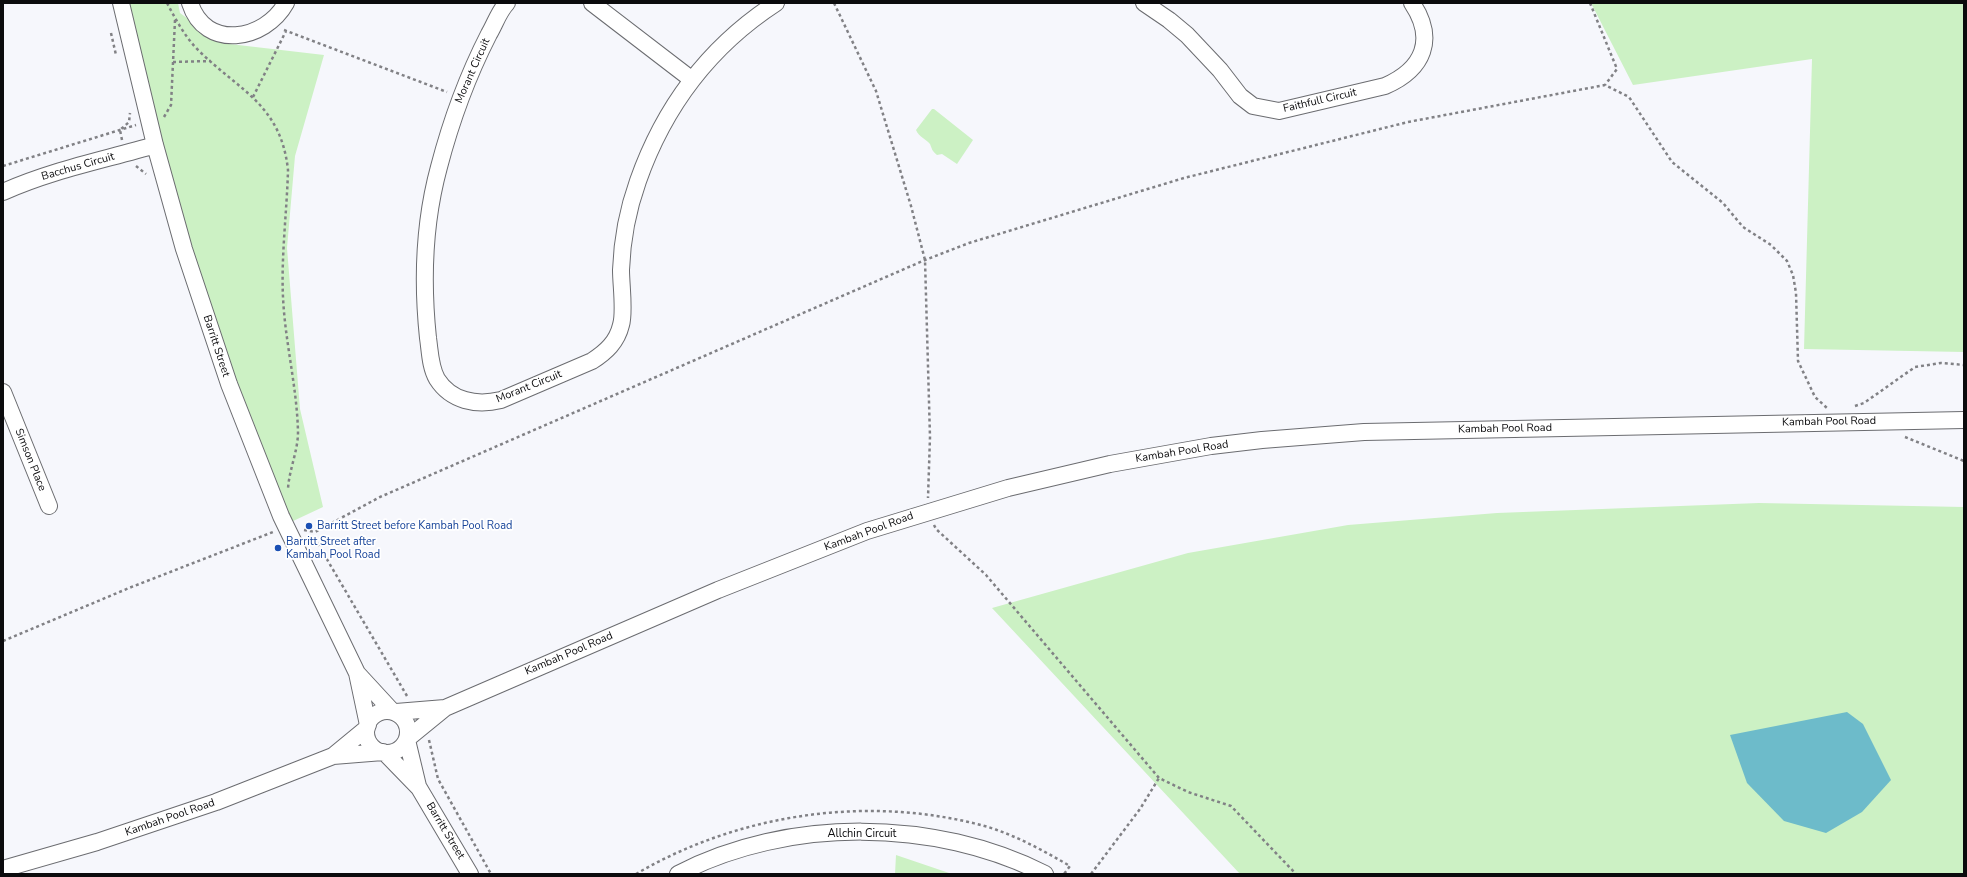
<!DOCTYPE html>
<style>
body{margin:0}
#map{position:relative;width:1967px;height:877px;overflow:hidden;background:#f6f7fc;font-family:"Nunito Sans",sans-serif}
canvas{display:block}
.frame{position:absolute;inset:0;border:4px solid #0b0b0d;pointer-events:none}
</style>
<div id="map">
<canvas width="1967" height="877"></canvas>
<div class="frame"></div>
</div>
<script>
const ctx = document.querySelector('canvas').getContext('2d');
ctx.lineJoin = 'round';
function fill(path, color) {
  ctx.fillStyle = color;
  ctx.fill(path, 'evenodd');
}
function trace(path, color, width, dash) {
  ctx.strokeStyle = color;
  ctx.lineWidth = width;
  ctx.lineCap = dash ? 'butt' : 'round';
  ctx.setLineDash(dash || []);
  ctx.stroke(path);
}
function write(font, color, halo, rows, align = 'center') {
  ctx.font = font + ' "Nunito Sans",sans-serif';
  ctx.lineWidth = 3.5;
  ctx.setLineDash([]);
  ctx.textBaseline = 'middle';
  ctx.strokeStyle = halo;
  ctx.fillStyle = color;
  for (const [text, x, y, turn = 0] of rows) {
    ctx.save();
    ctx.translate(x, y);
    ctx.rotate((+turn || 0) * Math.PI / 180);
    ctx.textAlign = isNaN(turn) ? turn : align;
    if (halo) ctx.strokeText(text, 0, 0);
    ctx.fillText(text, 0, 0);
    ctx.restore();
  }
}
fill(new Path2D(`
 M126,3H178L180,13L221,43L324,55L295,156L287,248L300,409L323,507L291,522L225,358L159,143Z
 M1591,3H1964V352L1804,349L1812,59L1633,85Z
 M932,109H934L973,140L957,164L942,154L937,155C932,151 932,149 930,144C926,139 919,137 916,130Z
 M1759,503L1964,507V874H1240L992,608L1188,553L1348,525L1497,513Z
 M896,855L952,874H895Z`), '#ccf1c4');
fill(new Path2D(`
 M1847,712L1863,724L1891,780L1862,812L1826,833L1784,821L1747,783L1730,735Z`), '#6dbbca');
const minor = new Path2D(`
 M121,3L155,145L184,249L229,384L281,516L357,673L368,725
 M190,3C205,51 265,41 286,3
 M507,3C499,11 495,24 489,34C467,77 451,121 439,167C424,222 422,281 428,338C430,351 430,367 437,379C451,401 476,406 501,400L592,361C606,352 617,342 621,325C625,312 621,285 621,270C622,241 628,209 638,181C664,107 710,46 776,3
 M592,3L691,79
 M1144,3L1169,20L1187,35L1220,70L1240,96L1253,106L1279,111L1385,86C1424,69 1436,39 1412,3
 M3,192C52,170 104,160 155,145
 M3,392L49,506
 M357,673L392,711
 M366 732a21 21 0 1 1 42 0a21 21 0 1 1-42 0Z
 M396,712L445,708
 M407,739L445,708L718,590L867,531L1008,488L1110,464L1211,446L1262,440L1364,432L1964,420
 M407,740L418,786
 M385,753L419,788L470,874
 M333,756L367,728
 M3,869L97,842L216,802L333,756L383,752
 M678,874C788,817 935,818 1045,874`);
trace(minor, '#6b6c70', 18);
trace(new Path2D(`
 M167,3C176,20 185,37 199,51C240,91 281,105 288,170C287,210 281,257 283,297C285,342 297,387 298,432C298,451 289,470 288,489
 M834,3L876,91L911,206L925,260L930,437L928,498
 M1590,3L1617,69L1605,85
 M284,30L447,92
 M111,33L116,55
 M173,62L211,61
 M253,97L286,31
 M164,117L171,105L175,20
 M122,140L120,130L129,122L130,113
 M3,166L136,125
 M136,166L146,174
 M1855,406L1864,403L1915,367L1941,363L1964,365
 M1905,437L1964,461
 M934,525L936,529L986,575L1159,778L1188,792L1231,806L1296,874
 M304,530L315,532L380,497L925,260L969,243L1184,178L1408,122L1605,85L1629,97L1672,162L1723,203L1743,227L1771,245L1787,261L1793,275L1796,293L1798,361L1815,397L1827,408
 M308,536L318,544L407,696
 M3,641L129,588L273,532
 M429,740L438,779L491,874
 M636,874C740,813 871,794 988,827C1017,836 1044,851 1070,866L1064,874
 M1091,874L1140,809L1159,778`), '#818185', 2.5, [3, 3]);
trace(minor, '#fff', 16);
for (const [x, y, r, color] of [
 [309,526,4,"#1a4fb4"],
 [278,548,4,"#1a4fb4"]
]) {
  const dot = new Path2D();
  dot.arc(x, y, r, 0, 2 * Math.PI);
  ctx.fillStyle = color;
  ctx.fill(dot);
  trace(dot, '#fff', 1.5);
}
write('11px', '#0b0b0d', '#fff', [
 ["Morant Circuit",473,71,-66],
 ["Faithfull Circuit",1320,101,-13],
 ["Bacchus Circuit",78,167,-16],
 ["Barritt Street",216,346,72],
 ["Morant Circuit",529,387,-22],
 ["Kambah Pool Road",1829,422,-1],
 ["Kambah Pool Road",1505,429,-1],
 ["Kambah Pool Road",1182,452,-9],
 ["Simson Place",30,460,68],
 ["Kambah Pool Road",869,532,-20],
 ["Kambah Pool Road",569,654,-23],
 ["Kambah Pool Road",170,818,-19],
 ["Barritt Street",445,831,59],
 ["Allchin Circuit",862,834]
]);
write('11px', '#164399', '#fff', [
 ["Barritt Street before Kambah Pool Road",317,526],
 ["Barritt Street after",286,542],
 ["Kambah Pool Road",286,555]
], 'left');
</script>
